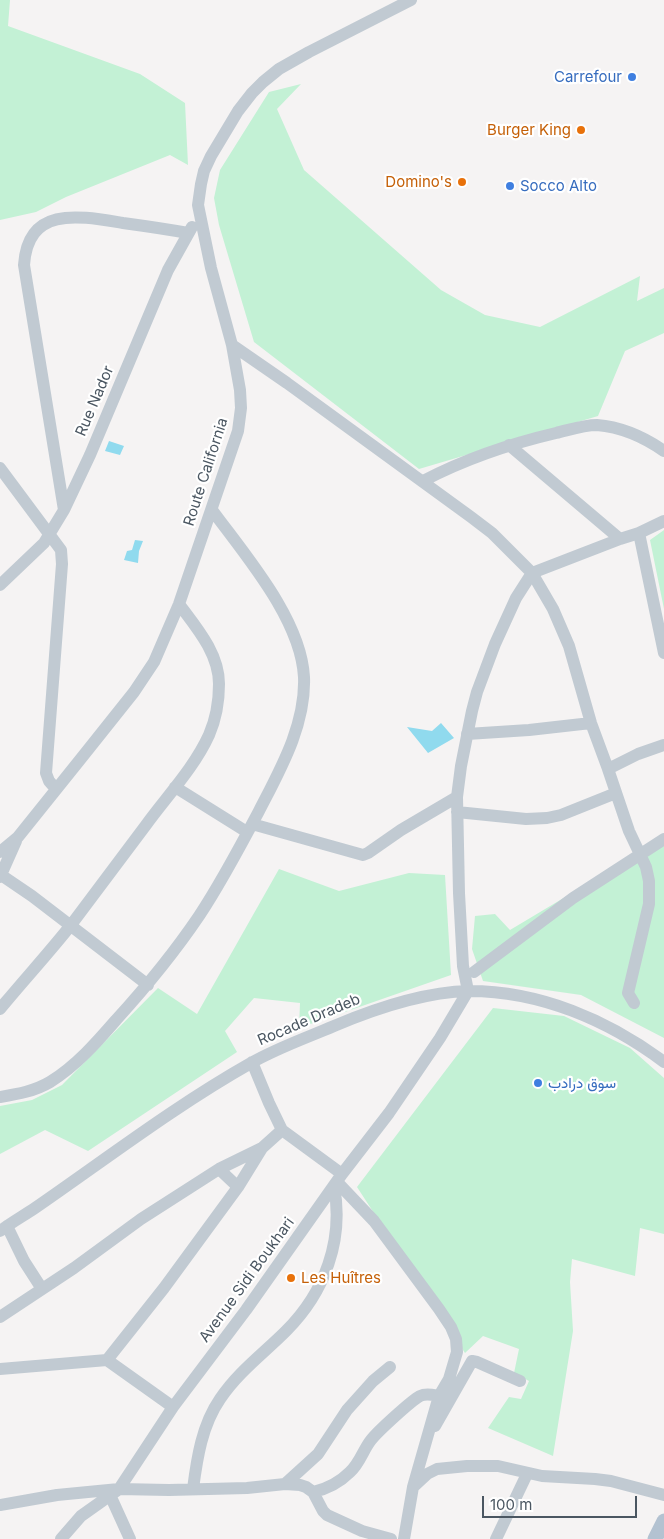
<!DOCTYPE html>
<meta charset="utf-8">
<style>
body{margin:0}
#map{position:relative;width:664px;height:1539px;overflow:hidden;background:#f5f3f3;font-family:Inter,sans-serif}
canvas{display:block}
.scale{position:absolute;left:482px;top:1496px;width:155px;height:22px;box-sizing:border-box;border:2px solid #4a5661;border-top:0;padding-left:6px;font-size:15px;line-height:18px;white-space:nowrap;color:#4a5661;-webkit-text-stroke:4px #fff;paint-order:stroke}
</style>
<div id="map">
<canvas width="664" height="1539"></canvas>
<div class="scale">100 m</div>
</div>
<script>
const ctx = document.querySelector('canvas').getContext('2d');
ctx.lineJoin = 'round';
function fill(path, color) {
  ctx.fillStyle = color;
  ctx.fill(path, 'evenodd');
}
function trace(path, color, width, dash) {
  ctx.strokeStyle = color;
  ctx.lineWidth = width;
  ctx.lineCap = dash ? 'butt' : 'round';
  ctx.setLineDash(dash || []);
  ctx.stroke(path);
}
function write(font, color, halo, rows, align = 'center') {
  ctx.font = font + ' Inter,Vazirmatn,sans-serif';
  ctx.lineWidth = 4.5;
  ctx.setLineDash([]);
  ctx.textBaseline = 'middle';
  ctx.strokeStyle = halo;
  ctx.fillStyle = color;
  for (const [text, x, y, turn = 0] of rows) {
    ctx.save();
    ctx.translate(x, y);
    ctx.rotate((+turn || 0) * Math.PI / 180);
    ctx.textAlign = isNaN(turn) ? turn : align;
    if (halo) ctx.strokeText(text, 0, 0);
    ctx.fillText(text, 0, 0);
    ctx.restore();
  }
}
fill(new Path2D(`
 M0,0H10L8,26L140,74L185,103L188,165L170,155L66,197L36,212L0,220Z
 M301,84L277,109L304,170L441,290L485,315L540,327L640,276L637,301L664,288V333L625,351L598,416L419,469L254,342L219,225L214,198L220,170L269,92Z
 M664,530V609L650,540Z
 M664,838V1038L581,995L483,981L472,949L475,916L495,914L510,930Z
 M279,869L339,891L409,873L445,875L451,975L299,1028L300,1003L254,998L225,1031L237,1052L88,1151L45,1130L0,1154V1106L32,1100L62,1085L158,988L197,1014Z
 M493,1008L564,1016L630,1048L664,1078V1234L640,1228L635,1276L572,1259L570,1282L573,1331L553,1456L488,1428L509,1397L521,1399L529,1381L514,1373L519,1349L483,1336L465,1353L357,1187Z`), '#c3f1d5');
fill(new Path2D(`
 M109,441L124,446L120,455L105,451Z
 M135,540L143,541L139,551L138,563L124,560L127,551L132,550Z
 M441,723L454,738L428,753L407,727L432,731Z`), '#90daee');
trace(new Path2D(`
 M232,345L287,383L471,517L492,533L532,573L553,609L569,646L591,723L608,769L629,831L646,867L649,881V904L628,993L634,1003
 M509,445L620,539
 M0,468L61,550L62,564L46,773L49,781L56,789
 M423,481C465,459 509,444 556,433C569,430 583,425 597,425C621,427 644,437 664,451
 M64,510L24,265C28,205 80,216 123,223C145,226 166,229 188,233
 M639,533L664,653
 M0,585L44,543L64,510L90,455L168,270L192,227
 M467,734L529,730L591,723
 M608,769L638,754L664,745
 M175,787L247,832
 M457,812L526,819L547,818L561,815L616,793
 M252,824L363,855L368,853L401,830L457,797
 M0,852L18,837L83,756L134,692L154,662L179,604L238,431L241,408L240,390L232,345L211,268L198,205L201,184L204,171L211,156L238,111L252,93L263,82L279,69L309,52L411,0
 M1,875L32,896L148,985
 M0,877L16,841
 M474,972L573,898L664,839
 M0,1009C23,981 48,954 71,925C96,892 121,858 146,825C167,796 194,768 209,735C216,719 219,702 219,684C219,653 196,627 179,604
 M252,1062L269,1103L282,1130L342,1174
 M0,1097C18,1094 35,1091 50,1082C76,1066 97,1042 116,1020C146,987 174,953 199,916C221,883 240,847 259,811C280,770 306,725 304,677C301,619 245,555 212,510
 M219,1169L238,1187
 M337,1182L374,1221L439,1309L451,1327L456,1339L457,1352L449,1379L439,1396L413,1487
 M7,1226L24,1261L42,1289
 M0,1231C11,1223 23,1216 35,1208C106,1159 175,1106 251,1063C277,1048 306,1038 334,1026C374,1009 425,992 469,991C540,991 608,1020 664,1062
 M0,1317L74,1268L141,1219L219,1169L262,1148L282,1130
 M107,1360L164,1288L238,1187L262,1148
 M0,1369L107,1360L173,1407
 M435,1426L472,1361L477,1362L520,1381
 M285,1484L318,1454L347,1410L373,1381L390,1367
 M193,1489C197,1458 202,1425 220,1399C238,1372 264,1353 286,1331C325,1292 344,1240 334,1186
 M313,1492C327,1489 340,1482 350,1472C360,1463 363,1450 371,1440C378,1431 411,1401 420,1396C426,1393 433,1395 439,1396
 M110,1495L130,1539
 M0,1505L57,1495L119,1489L169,1490L247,1488L285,1484L300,1485L306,1487L313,1492L323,1511L327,1515L362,1531L391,1539
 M61,1539L81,1516L119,1489L173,1407L246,1310L342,1174L389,1113L440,1038L468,991L463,966L459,893L457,797L461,766L472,711L477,692L495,644L516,598L532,573L620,539L639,533L664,521
 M404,1539L413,1487L427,1474L437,1469L467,1466H498L542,1476L595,1479L611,1481L664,1495
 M496,1539L527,1474`), '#c1cad2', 12);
trace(new Path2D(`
 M655,1539L664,1521`), '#b3c2d1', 15);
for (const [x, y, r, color] of [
 [632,77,5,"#3f7fe0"],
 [581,130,5,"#e8710a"],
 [462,182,5,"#e8710a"],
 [510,186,5,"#3f7fe0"],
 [538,1083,5,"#3f7fe0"],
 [291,1278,5,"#e8710a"]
]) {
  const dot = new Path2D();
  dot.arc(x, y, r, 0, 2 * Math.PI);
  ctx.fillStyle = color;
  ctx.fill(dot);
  trace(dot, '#fff', 2);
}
write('15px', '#366cbe', '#fff', [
 ["Carrefour",622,77,"right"],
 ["Socco Alto",520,186],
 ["سوق درادب",548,1083]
], 'left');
write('15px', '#c56008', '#fff', [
 ["Burger King",571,130],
 ["Domino's",452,182],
 ["Les Huîtres",301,1278,"left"]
], 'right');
write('15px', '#4a5661', '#fff', [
 ["Rue Nador",95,401,-67],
 ["Route California",206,472,-72],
 ["Rocade Dradeb",309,1020,-23],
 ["Avenue Sidi Boukhari",247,1280,-54]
]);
</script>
